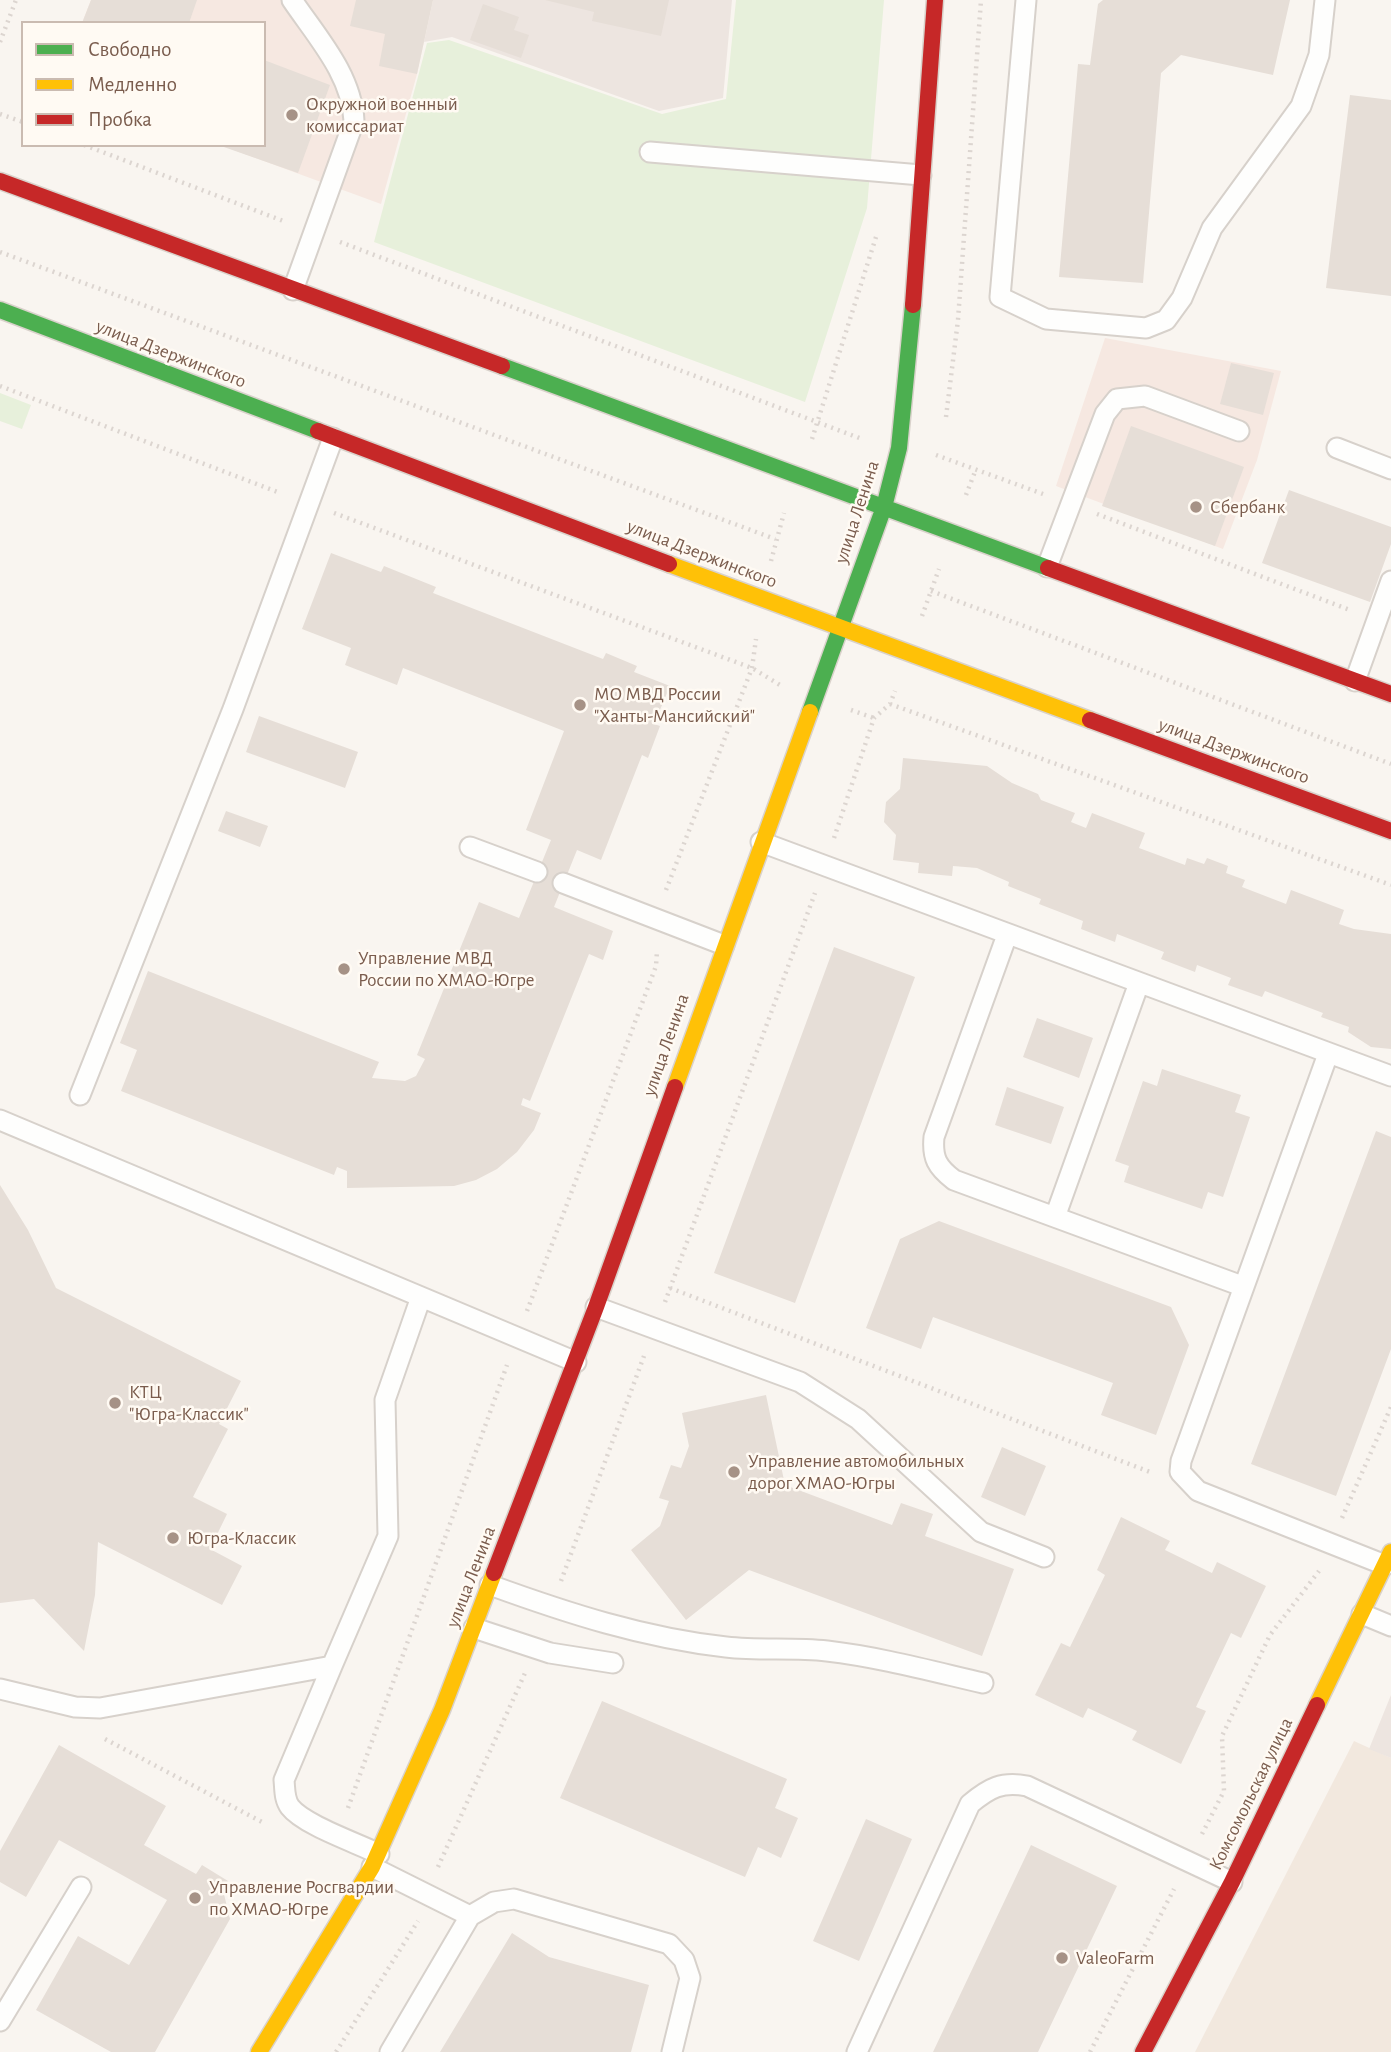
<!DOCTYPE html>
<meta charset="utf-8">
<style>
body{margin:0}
#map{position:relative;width:1391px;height:2052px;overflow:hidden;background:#f9f5f0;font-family:"Alegreya Sans",sans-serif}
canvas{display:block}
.legend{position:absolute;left:21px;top:21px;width:245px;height:126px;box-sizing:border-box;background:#fffaf3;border:2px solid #cabbb1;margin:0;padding:9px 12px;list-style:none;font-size:21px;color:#7a5c4d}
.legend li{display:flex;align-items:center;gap:14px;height:35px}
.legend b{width:35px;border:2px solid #cabbb1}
</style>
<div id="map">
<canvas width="1391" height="2052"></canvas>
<ul class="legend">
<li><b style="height:9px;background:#4caf50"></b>Свободно</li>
<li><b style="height:9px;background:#ffc107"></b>Медленно</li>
<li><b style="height:9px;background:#c62828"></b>Пробка</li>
</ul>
</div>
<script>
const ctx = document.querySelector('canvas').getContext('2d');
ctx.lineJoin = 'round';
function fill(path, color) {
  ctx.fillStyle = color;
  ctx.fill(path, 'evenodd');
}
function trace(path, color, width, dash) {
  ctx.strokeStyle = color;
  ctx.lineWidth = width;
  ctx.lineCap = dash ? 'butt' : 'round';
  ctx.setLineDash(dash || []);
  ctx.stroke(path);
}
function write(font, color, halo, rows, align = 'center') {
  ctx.font = font + ' "Alegreya Sans",sans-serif';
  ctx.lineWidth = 5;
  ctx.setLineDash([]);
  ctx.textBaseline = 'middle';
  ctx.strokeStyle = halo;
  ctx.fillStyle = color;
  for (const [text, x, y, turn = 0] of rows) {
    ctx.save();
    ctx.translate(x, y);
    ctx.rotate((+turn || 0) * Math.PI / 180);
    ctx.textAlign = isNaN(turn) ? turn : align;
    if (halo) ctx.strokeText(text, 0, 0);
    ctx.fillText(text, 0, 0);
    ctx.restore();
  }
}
fill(new Path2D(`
 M1354,1741L1391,1758V2052H1195Z`), '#f2e8de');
fill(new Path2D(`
 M91,0H433L417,74L381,204L220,145H264V23H82Z
 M1105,338L1281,371L1257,460L1223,549L1056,486Z`), '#f6e8e1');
fill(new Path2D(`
 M433,0H732L723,98L659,111L452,37L424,42Z
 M1391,1695V1758L1369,1749Z`), '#ede5e0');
fill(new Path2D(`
 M736,0H884L867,208L805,402L374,242L427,43L449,40L662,114L726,99Z
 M0,393L31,405L22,429L0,421Z`), '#e7f0db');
fill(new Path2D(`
 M91,0H197L189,23H82Z
 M356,0H433L417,74L379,66L385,34L350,26Z
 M545,0H669L661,36L592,21L594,12Z
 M1103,0H1290L1273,75L1181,55L1161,73L1143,283L1059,277L1078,64L1090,65L1098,4Z
 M483,4L519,17L514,30L529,35L521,58L470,40Z
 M264,60L330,85L298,173L221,146L264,145Z
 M1350,95L1391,100V296L1326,288Z
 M1231,363L1274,373L1263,415L1220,404Z
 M1131,426L1244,467L1215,546L1102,506Z
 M1289,490L1391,527V544L1370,602L1262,563Z
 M331,553L381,572L384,566L436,587L433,593L603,659L606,653L637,666L634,672L670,686L654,724L660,726L648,758L642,755L601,860L577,850L554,907L613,931L603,960L589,954L530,1101L523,1098L521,1105L541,1113L534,1130L517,1152L497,1169L476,1180L454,1186L347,1188V1171L337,1167L334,1175L121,1091L137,1050L120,1043L148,971L379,1062L372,1078L405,1081L416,1076L425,1059L417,1055L479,902L519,918L551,840L526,830L564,731L403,668L397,685L345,665L351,648L302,629Z
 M259,716L358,752L345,788L246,752Z
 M903,758L987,766L1012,783L1038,794L1041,800L1075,813L1071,822L1086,828L1092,813L1145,833L1139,848L1185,865L1187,858L1204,864L1207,858L1228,866L1226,873L1245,880L1242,887L1286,904L1291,890L1344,910L1339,924L1354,929L1391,934V1049L1371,1047L1348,1032L1349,1027L1321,1017L1323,1013L1265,991L1262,997L1228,985L1231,978L1197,965L1195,972L1161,959L1164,952L1117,934L1115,942L1081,929L1083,921L1039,904L1041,899L1008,886L1009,882L977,868L953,866L952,876L918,873L919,863L893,860L896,835L884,822L886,802L900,789Z
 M226,811L268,826L260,847L218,831Z
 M834,947L915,977L795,1303L714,1273Z
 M1037,1018L1093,1038L1079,1078L1023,1057Z
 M1162,1069L1241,1095L1235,1112L1250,1117L1223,1197L1208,1192L1202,1209L1124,1182L1129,1166L1115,1161L1143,1081L1157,1086Z
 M1007,1087L1064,1107L1051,1144L995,1125Z
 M1376,1131L1391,1137V1349L1336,1496L1251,1464Z
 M0,1185L28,1230L56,1288L241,1381L219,1424L228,1429L193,1497L227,1514L210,1549L242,1566L222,1605L98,1542L95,1595L84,1651L34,1599L0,1603Z
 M939,1221L1171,1307L1189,1345L1156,1435L1101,1415L1113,1383L933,1317L921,1349L866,1328L900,1239Z
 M766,1395L785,1485L892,1525L901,1503L933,1514L925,1536L1014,1569L982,1656L749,1570L686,1620L631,1550L660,1526L669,1501L659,1498L671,1465L681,1468L689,1446L682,1413Z
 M1002,1447L1046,1466L1025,1516L981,1497Z
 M1121,1517L1170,1541L1165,1550L1212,1573L1217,1562L1266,1586L1241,1638L1231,1633L1196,1707L1206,1711L1181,1764L1132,1740L1137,1731L1088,1708L1083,1718L1035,1695L1061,1643L1070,1647L1105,1575L1097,1570Z
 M602,1701L787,1779L775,1808L798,1818L781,1858L758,1847L745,1877L560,1798Z
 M59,1745L166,1806L144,1845L196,1874L202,1865L228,1881L223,1890L230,1919L155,2052H111L36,2010L78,1936L129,1965L167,1900L59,1840L26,1897L0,1882V1851Z
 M866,1819L912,1839L859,1961L813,1941Z
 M1031,1845L1117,1886L1038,2052H933Z
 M512,1933L549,1957L649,1985L631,2052H440Z`), '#e6ded7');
const lane = new Path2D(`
 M292,0C317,37 352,75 354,121L293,290
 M1026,0L1000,297L1046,319L1146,328L1166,320L1182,298L1212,228L1301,106L1319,55L1325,0
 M650,152L921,175
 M1337,448L1391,469
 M1047,567L1105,414L1117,399L1145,396L1239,431
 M1355,681L1391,581
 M761,842L1391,1076
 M470,847L537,872
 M563,883L724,945
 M1007,935L934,1137C932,1158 937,1167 954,1180L1242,1286
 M1328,1054L1181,1461L1180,1472L1198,1491L1385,1565
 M80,1095L233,709L333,438
 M0,1120L576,1362
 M1055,1217L1139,983
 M596,1307L800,1382L858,1419L981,1532L1044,1557
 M490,1585C567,1613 644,1638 726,1647C759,1651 793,1647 827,1651C879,1657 931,1671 983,1683
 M1362,1614L1391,1626
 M474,1628L550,1653L613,1663
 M332,1666L388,1536L385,1400L421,1297
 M0,1689L75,1707L100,1708L332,1666L284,1780C285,1789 284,1799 290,1807C304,1825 357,1843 379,1854
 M372,1867L470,1916L494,1902L514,1899L669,1944L684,1960L690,1978L672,2052
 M0,2021L81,1887
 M390,2052L470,1916
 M857,2052L970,1804C989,1788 1002,1781 1027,1786L1232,1882`);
const fast = new Path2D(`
 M0,310L318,431
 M502,366L1048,568
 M810,712L884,507L899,448L913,305`);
const slow = new Path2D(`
 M669,564L1090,720
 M675,1087L810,712
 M1317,1705L1391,1552
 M259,2052L372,1867L442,1710L494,1573`);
const jam = new Path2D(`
 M0,181L502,366
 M913,305L935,0
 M318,431L669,564
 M1048,568L1391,694
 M1090,720L1391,831
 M494,1573L596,1307L675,1087
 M1143,2052L1232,1882L1317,1705`);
trace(lane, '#d7d1cb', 23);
trace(fast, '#d9d2cb', 19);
trace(slow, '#d9d2cb', 19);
trace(jam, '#d9d2cb', 19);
trace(new Path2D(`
 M0,42L16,0
 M0,114L23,122
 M84,145L286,222
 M340,242L862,439
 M0,252L775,539
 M0,386L280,493
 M946,417L958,320L981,0
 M812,439L876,237
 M936,455L1043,494
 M966,495L976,469
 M334,513L752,668L780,685
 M1097,514L1350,610
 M771,561L784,513
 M931,591L1391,764
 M922,616L939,569
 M890,704L1391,885
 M851,710L874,718
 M834,838L874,718L890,704L895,691
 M666,890L752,668L756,639
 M670,1288L1150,1472
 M665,1302L815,893
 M527,1311L656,966L657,951
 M1342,1518L1391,1407
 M561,1581L644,1356
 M105,1739L262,1822
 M348,1808L507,1365
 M1202,1834L1224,1791L1222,1736L1270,1635L1319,1571
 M438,1867L525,1673
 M336,2052L418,1921
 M1090,2052L1174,1889`), '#dcd5d0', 4.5, [2, 5]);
trace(lane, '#fefefd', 19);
trace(fast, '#4caf50', 16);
trace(slow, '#ffc107', 16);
trace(jam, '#c62828', 16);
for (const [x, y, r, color] of [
 [292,115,7,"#a69286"],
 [1196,507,7,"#a69286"],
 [580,705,7,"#a69286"],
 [344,969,7,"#a69286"],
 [115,1403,7,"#a69286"],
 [734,1472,7,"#a69286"],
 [173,1538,7,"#a69286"],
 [195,1898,7,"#a69286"],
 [1062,1958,7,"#a69286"]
]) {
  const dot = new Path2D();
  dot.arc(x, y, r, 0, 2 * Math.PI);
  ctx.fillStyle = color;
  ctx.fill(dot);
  trace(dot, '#fffaf3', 2.5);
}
write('19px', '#7a5c4d', '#fffaf3', [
 ["Окружной военный",306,104],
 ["комиссариат",306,126],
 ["Сбербанк",1210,507],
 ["МО МВД России",594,694],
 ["\"Ханты-Мансийский\"",594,716],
 ["Управление МВД",358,958],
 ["России по ХМАО-Югре",358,980],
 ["КТЦ",129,1392],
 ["\"Югра-Классик\"",129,1414],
 ["Управление автомобильных",748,1461],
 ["дорог ХМАО-Югры",748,1483],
 ["Югра-Классик",187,1538],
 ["Управление Росгвардии",209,1887],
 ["по ХМАО-Югре",209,1909],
 ["ValeoFarm",1076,1958]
], 'left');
write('19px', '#7a5c4d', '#fffaf3', [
 ["улица Дзержинского",171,354,21],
 ["улица Ленина",857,512,-72],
 ["улица Дзержинского",702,554,21],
 ["улица Дзержинского",1234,751,20],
 ["улица Ленина",666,1045,-71],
 ["улица Ленина",471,1577,-69],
 ["Комсомольская улица",1251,1794,-64]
]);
</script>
